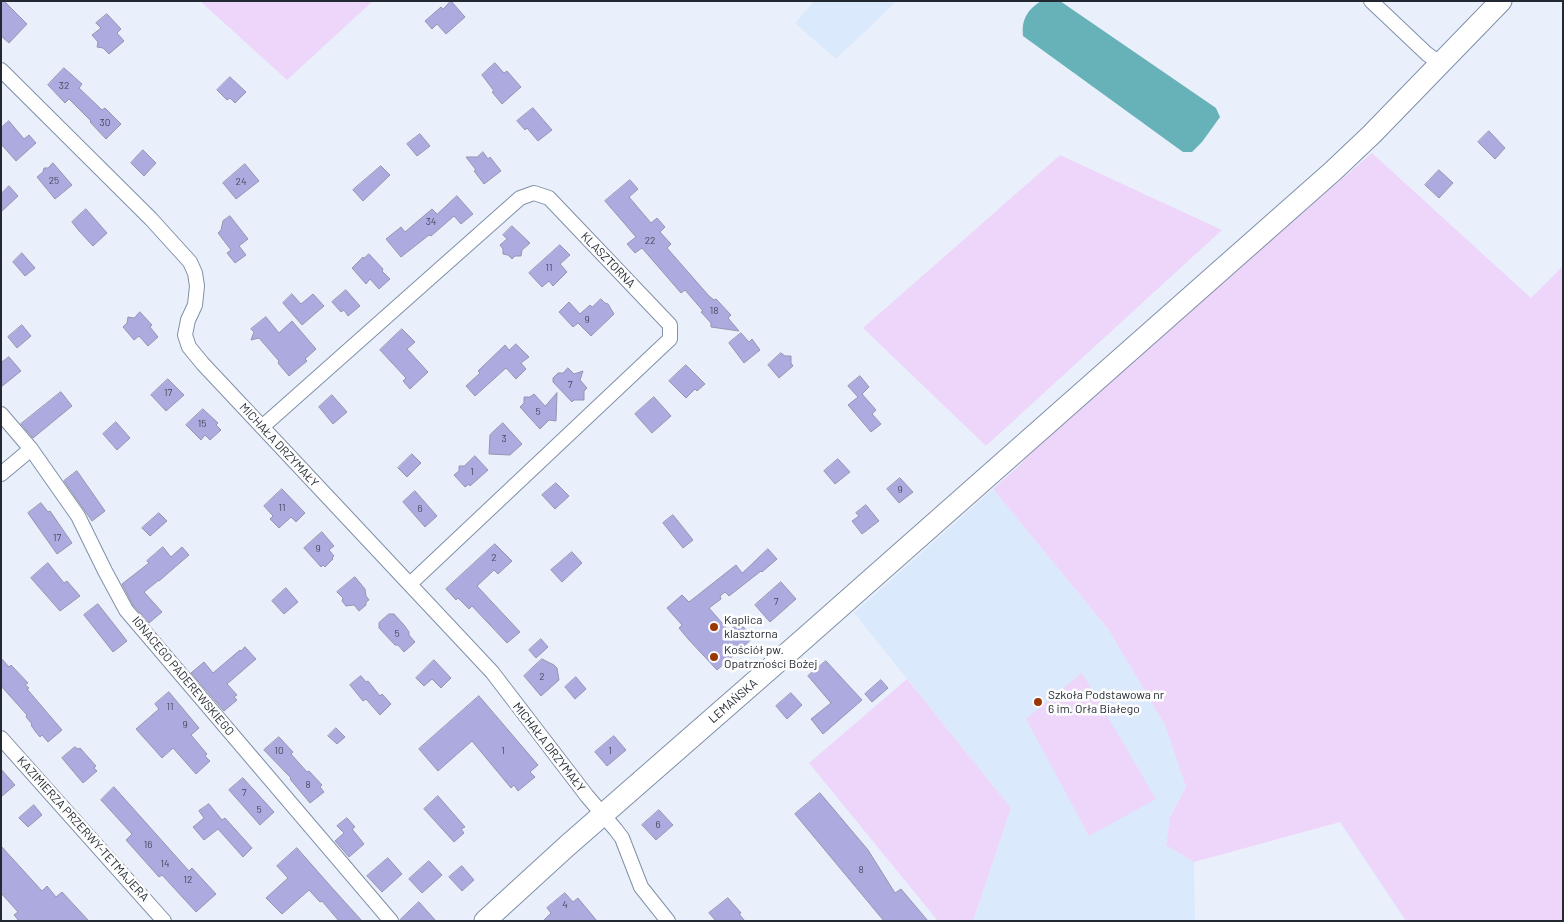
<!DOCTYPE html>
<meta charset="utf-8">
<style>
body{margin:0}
#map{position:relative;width:1564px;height:922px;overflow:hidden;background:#e9f0fb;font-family:Barlow,sans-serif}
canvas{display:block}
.frame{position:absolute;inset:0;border:2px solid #232933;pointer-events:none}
</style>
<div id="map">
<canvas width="1564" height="922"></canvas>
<div class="frame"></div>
</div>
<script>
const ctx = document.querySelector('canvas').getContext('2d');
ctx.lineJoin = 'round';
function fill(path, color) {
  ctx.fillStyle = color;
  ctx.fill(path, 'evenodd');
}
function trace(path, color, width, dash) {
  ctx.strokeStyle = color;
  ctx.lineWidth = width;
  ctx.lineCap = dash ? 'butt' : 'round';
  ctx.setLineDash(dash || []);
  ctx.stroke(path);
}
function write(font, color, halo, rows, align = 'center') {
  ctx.font = font + ' Barlow,sans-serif';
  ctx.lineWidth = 5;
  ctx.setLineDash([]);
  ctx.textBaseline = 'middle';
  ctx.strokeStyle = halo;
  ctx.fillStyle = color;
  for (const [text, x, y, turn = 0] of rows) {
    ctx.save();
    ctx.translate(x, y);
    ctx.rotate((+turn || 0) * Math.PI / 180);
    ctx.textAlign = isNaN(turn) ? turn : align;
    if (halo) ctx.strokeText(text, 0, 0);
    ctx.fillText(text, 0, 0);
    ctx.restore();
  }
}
fill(new Path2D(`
 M814,1H897L836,59L795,23Z
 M993,489L1108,629L1165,725L1186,787L1170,817L1166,844L1194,862L1195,921H973L1011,808L854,613Z`), '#dbe9fc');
fill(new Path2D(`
 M200,1H373L287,80Z
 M1372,153L1531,298L1563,266V921H1406L1340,822L1194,862L1166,845L1170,817L1186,787L1165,725L1108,629L993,489L1022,463L1036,443Z
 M1060,155L1222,230L986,446L863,328Z
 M1082,673L1156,799L1089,836L1026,719Z
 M907,679L1011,808L973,921H938L809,763Z`), '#eed6fa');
fill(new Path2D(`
 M1041,1H1060L1216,108L1220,117L1202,142L1192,152H1183L1023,36C1021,20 1027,10 1041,1Z`), '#66b2b8');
const building = new Path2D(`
 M1,1H4L27,24L9,43L1,36Z
 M451,1L465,17L446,34L437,24L432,29L425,21L441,7L443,9Z
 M107,14L121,29L117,33L124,41L109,54L103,48L97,47L98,42L92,35L101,28L96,23Z
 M495,63L504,73L507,71L521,87L502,104L492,92L494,91L482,75Z
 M64,68L82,84L79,88L102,110L105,108L121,124L106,139L90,122L91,121L69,99L65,103L48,85Z
 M230,77L246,92L235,103L230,98L227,100L217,90Z
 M533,108L552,130L538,141L527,128L525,130L517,121Z
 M9,121L24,139L29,135L36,143L16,161L1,144V128Z
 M1489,131L1505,148L1495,159L1478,142Z
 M420,134L430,146L417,156L407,144Z
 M143,150L156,163L144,176L131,163Z
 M483,152L488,159L490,157L501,171L484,184L474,171L476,170L466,157H477Z
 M53,163L72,185L55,199L37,177L43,172L44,168H48Z
 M245,164L259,181L236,199L223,183Z
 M381,166L390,175L363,201L353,190Z
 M1439,170L1453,183L1439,198L1425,185Z
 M630,180L638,189L629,197L651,223L657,218L665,227L660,232L671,244L667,248L709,296L714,300L716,299L731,315L728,318L739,331L711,327V323L701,312L703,311L685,290L681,293L642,248L635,253L627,244L636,237L605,201Z
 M9,186L18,196L1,212V194Z
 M457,196L473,214L461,224L454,216L431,236L429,235L401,257L386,239L401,227L405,232L432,209L437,214Z
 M86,209L107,233L93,246L79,231L72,222Z
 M230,216L248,239L239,246L246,255L235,263L227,253L231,250L218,233L221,230L223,221Z
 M512,226L530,243L522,250L521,256H515L512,259L508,255L503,254V249L500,245L507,239L503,235Z
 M560,245L570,255L560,264L567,272L553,286L549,281L542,287L529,273Z
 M22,253L35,268L25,276L13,262Z
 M369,254L383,269L382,271L390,279L379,289L370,279L366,284L352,268L363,257L364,258Z
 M346,290L360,306L348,316L344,310L341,312L332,302Z
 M292,294L301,304L313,294L324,306L302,325L283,303Z
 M601,299L605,303L608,304L614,314L591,336L578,323L573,327L559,312L569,302L580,314L590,305L592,307Z
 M140,312L152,325L150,327L158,337L148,346L139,336L134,340L123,327L127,323L128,317L134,318Z
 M266,317L279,333L292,321L316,349L305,359L307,361L289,376L278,363L279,361L259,338L251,340L254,332L251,329Z
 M22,325L31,336L17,348L8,337Z
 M402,329L415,342L407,349L428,372L410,389L403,381L406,378L380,350Z
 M741,333L749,342L752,339L760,350L744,363L729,343Z
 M516,344L529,357L521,363L526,369L516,379L506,368L475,396L466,386L480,373L478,371L505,345L509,350Z
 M781,353L785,356H791V363L793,366L779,378L768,365Z
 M9,357L21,371L1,387V363Z
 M686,365L705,384L697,391L695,389L686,398L669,381Z
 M568,368L574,374L583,371L580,380L587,388L584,391V400H574L572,402L553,382V378L558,373H563Z
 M860,376L869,387L862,394L876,410L872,414L881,424L871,432L848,405L858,397L848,386Z
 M168,379L184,395L166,411L151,395Z
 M61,392L72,406L33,438L21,424Z
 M557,393L556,421L549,420L540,429L520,407L524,403V397H530L534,394L545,406Z
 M332,395L347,412L333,424L319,407Z
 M654,397L671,416L652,433L635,414Z
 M203,409L218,423L216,425L221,430L210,440L205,435L201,440L186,425Z
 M116,422L130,438L117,450L103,434Z
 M503,423L522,444L510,455L489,454L490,435Z
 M412,454L421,463L407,477L398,468Z
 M475,456L488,470L470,486L469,484L465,487L454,475L459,471V466H464Z
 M838,459L850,472L835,484L824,471Z
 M77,471L105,511L92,521L64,481Z
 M900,478L913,492L899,503L887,489Z
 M556,483L569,496L555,509L542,495Z
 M282,489L305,513L296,522L291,517L279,528L270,519L273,516L264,506Z
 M415,491L437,516L425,527L403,502Z
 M41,503L48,512L50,511L72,543L57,554L28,513Z
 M866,505L879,521L862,534L852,521L859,516L856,513Z
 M159,513L167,521L150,536L142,528Z
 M673,515L693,540L683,548L663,523Z
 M322,532L334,546L329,550L334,556L332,558L333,559L325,567L323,565L321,567L304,548Z
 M495,544L512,561L498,574L494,570L477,586L520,632L507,643L472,606L469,609L458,598L456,600L446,589Z
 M163,547L171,557L182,547L189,555L159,581V580L144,592L162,612L149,623L133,605L122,584L149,563L147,561Z
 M768,549L777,559L762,572L761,571L729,596L725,592L720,596L721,599L709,608L729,631L739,622L753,638L717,670L689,640L679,628L682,625L667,608L682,595L689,602L736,565L742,573Z
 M572,552L582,563L562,582L551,570Z
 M48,563L64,583L67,581L80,596L60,611L31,578Z
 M355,577L365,589L366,596L369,600L366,602V605L359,611L354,605L346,606L342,601L343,598L337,592Z
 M781,582L796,599L770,622L755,605Z
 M286,588L298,602L284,614L272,601Z
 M98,604L127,641L113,652L84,615Z
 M389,614H394L404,625L409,632V635L415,642L404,652L398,645H395L379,628V623Z
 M541,639L548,647L536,658L529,650Z
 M245,647L256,659L227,684L237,695L234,697L237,700L224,711L191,673L204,662L213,673L240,650L241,651Z
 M1,658L9,667L11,665L28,683L25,685L29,688L27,689L62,730L48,742L42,735L40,737L35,731L31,725L32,724L26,717L27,715L1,686Z
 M542,659L554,665L557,668L559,680L541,696L524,676Z
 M434,660L451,678L441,688L432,679L424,686L416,678Z
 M826,661L862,700L823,734L811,719L831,703L808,676Z
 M361,676L366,682L368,681L380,696L382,694L391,704L380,715L366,699L363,701L350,685Z
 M576,677L586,689L575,699L565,687Z
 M881,680L888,688L872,702L865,694Z
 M169,692L199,728L191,735L207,754L205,756L210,761L196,774L173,748L162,758L136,729L159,709L155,704Z
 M791,693L802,705L787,719L776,706Z
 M479,696L538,765L530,772L535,777L518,791L514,785L511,788L472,741L438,771L419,749Z
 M336,728L345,737L337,744L328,736Z
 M614,736L626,750L607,766L595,752Z
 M279,737L293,752L291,754L307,772L309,771L322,785L320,787L324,792L310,803L290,779L291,778L264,750Z
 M75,747L78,749L80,748L96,766L94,768L97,771L83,783L62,758Z
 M1,769L15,785L1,797Z
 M243,778L274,812L260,825L229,790Z
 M114,787L189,871L192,868L216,894L196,912L162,875L159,877L126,840L132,834L101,800Z
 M820,793L868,850L895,893L901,889L928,921H884L795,814Z
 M438,796L465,827L461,829L464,833L454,842L424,809Z
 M209,804L222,820L225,818L252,848L243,857L218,829L204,840L193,827L204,818L199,811Z
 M34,805L42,815L28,827L19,818Z
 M659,810L673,825L656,840L642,825Z
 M347,818L355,827L352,829L364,844L349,857L335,841L344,833L337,826Z
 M1,846L42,891L47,886L56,897L62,892L89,921H19L14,915L18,912L1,893Z
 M297,848L334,890L362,921H339L322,901L320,902L309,890L282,914L266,898L288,878L277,866Z
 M388,858L402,874L382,892L367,876Z
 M429,861L442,875L422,893L409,879Z
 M462,866L474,880L462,891L449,877Z
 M565,893L573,902L578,898L597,921H543L551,913L547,908Z
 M728,898L741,913L739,914L745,921H716L709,913Z
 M419,902L436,921H400V920Z`);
fill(building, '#acaadf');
trace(building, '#9695b1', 1);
const minor = new Path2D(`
 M1371,1L1427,54L1441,64
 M1,70L151,219L190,262L195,273L197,286L195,305L188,320L185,335L189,347L203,364L492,672L587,796L616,830L622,838L641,887L668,921
 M1,414L31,449L78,516L105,571L126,610L391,921
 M262,427L520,198L534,193L549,198L670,325V339L410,584
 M1,474L31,449
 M1,738L164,921`);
const primary = new Path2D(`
 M485,921L567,846L806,637L1333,171L1372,134L1501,1`);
trace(minor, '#8090a8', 16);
trace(primary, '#8090a8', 23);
trace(minor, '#fff', 14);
trace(primary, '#fff', 21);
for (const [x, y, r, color] of [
 [714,627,5,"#9b3607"],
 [714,657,5,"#9b3607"],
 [1038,702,5,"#9b3607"]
]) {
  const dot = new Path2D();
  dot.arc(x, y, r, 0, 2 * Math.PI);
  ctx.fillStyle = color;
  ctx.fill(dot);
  trace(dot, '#fdfdfd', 2);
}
write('10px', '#45495e', null, [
 ["32",64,86],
 ["30",105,123],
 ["25",54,181],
 ["24",241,182],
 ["34",431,222],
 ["22",650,241],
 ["11",549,268],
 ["18",714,311],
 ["9",587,320],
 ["7",570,385],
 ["17",168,393],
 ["5",538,412],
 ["15",202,424],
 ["3",504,439],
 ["1",472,472],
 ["9",900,490],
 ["11",282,508],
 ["6",420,509],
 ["17",57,538],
 ["9",318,549],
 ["2",494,558],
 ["7",776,602],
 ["5",397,634],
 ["2",542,677],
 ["11",170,707],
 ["9",185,725],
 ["10",279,751],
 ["1",503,751],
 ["1",610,751],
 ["8",308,785],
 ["7",244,793],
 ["5",259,810],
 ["6",658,825],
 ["16",148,845],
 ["14",165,864],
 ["8",861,870],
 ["12",188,880],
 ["4",565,905]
]);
write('12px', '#232933', '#fdfdfd', [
 ["KLASZTORNA",608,260,46],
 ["MICHAŁA DRZYMAŁY",279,445,47],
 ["IGNACEGO PADEREWSKIEGO",183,676,50],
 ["LEMAŃSKA",733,701,-41],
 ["MICHAŁA DRZYMAŁY",549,747,52],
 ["KAZIMIERZA PRZERWY-TETMAJERA",83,829,48]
]);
write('12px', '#232933', '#fdfdfd', [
 ["Kaplica",724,620],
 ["klasztorna",724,634],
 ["Kościół pw.",724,650],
 ["Opatrzności Bożej",724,664],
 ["Szkoła Podstawowa nr",1048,695],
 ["6 im. Orła Białego",1048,709]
], 'left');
</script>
